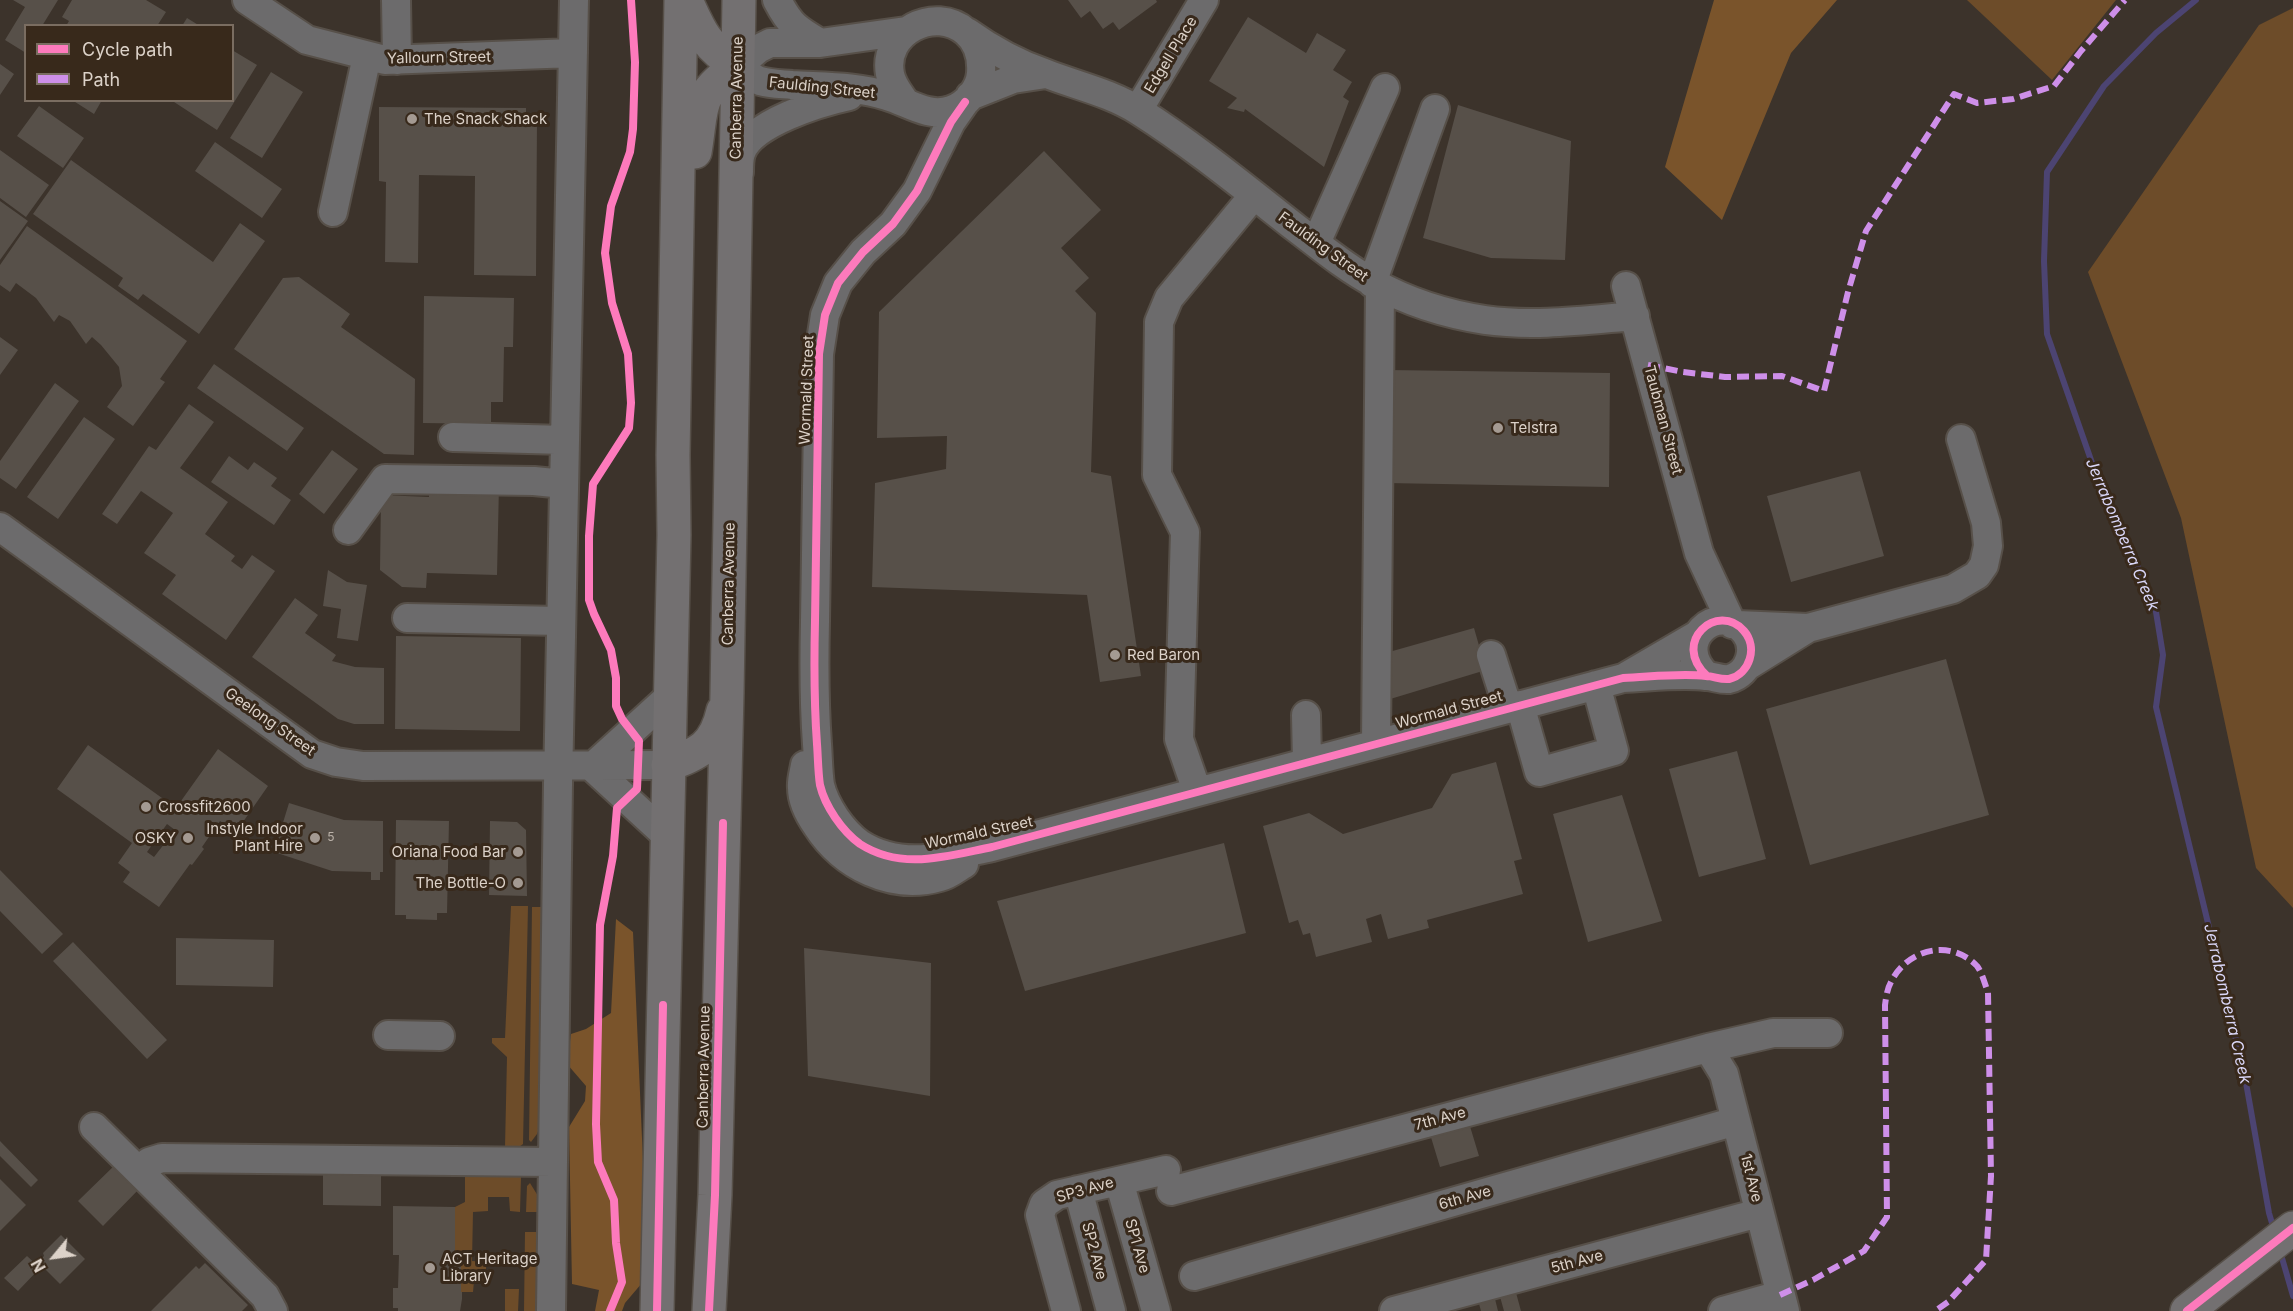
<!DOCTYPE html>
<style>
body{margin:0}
#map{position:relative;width:2293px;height:1311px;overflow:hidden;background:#3c332b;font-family:Inter,sans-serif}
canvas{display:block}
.legend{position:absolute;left:24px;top:24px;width:210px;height:78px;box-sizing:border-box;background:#38291b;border:2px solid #7a6d61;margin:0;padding:8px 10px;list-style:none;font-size:18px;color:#dcd2c9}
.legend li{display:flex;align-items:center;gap:12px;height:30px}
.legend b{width:30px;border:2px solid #7a6d61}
.north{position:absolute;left:24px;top:1227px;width:60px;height:60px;-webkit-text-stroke:4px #38291b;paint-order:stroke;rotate:241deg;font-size:16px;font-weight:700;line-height:24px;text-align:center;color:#dcd2c9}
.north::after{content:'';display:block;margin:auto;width:21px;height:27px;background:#dcd2c9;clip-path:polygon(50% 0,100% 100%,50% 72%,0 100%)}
</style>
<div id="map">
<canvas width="2293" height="1311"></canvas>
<ul class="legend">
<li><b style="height:8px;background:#fd7abc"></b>Cycle path</li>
<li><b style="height:8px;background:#ce8fe9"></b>Path</li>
</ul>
<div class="north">N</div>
</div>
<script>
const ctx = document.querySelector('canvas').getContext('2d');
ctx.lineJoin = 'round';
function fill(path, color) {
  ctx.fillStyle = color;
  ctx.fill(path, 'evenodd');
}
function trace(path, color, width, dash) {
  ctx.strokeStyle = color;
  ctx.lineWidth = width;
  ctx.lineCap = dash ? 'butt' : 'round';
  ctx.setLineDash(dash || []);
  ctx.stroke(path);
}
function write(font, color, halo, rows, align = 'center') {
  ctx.font = font + ' Inter,sans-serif';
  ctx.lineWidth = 6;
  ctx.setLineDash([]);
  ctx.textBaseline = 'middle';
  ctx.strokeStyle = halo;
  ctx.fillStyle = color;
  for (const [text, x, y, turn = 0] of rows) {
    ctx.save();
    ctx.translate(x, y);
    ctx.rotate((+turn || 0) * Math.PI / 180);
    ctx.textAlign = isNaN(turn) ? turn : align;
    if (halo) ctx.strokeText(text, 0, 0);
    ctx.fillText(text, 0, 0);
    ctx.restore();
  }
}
fill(new Path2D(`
 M1967,0H2116L2052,80Z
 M2293,8V908L2256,868L2181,518L2088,272L2259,25Z
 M511,906H528L523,1144L519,1147H505L507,1057L492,1043V1038H505Z
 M532,907H545L540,1126L537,1134L531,1142L529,1140Z
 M465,1175L521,1177L520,1212L510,1211L509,1197H488V1211L473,1212L472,1261L486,1262V1281H474L473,1292H461V1256H455V1207L465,1202Z
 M530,1183L538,1196L539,1212H526L527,1186Z
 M525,1232H538L537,1311H524Z
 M505,1289H519L518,1311H505Z`), '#6d4c29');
fill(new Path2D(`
 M1714,0H1837L1791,53L1722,220L1665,167Z
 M616,919L633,932L648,1276L625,1303L622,1311H595L599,1290L572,1284L569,1127L585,1101L586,1086L567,1064L571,1034L586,1029L611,1013Z`), '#7a542b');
trace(new Path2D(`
 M2196,0L2156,33L2104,86L2047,172L2044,261L2047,334L2106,503L2133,555L2156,612L2163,655L2156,707L2245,1077L2269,1213L2274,1230
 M2280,1251L2293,1296`), '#4c4472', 6);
fill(new Path2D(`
 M13,0H58L42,26H26V53L5,40L25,7Z
 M72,0H146L166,12L157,26H66L69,21L62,17Z
 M1068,0H1156L1157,2L1119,30L1113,22L1103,29L1090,11L1081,18Z
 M1248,17L1306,53L1317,33L1346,50L1333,70L1352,82L1343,97L1349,101L1324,167L1245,109L1244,112L1227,108L1237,98L1209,81Z
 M187,18L200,26H182Z
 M232,50L257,65L217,130L171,100H232Z
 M0,64L14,74L0,95Z
 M271,72L303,92L262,158L230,138Z
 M72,100H102L94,114Z
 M1458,105L1571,141L1565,260L1491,258L1423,238Z
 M39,106L84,138L63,168L17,136Z
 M379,107L526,108V120H537L536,276L474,275L475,176L419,175L418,263L385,262L386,182L379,181Z
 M215,142L282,189L262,218L195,171Z
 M0,150L49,185L26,217L0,198Z
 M1044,151L1101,210L1061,248L1089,278L1075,291L1096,313L1091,472L1111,476L1141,676L1100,682L1087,595L872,587L875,483L946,469L947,436L877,438L879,312Z
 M71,160L213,262L240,223L265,241L199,334L143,294L138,300L118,286L123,278L33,214Z
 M0,201L28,221L0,260Z
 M27,226L187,341L160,379L165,382L133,426L107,407L122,386L119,367L101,345L92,337L86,344L70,321L59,315L54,322L36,298L16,283L10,292L0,285V265Z
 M299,277L350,314L341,327L415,379L414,455L384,454L234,349L283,278Z
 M424,296L514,298L513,347H504L503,402H491V424L423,423Z
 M0,337L18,350L0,375Z
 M214,364L304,428L287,451L197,388Z
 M1387,370L1610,373L1609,487L1386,483Z
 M55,383L79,401L16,489L0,478V461Z
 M189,404L214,422L180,468L228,502L205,534L235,556L231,561L242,569L252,555L275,571L226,640L162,594L176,575L144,553L173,513L141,491L117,524L102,514L149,446L156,450Z
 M84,417L115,439L58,519L27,497Z
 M332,450L358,469L324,514L299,494Z
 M229,456L248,470L254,462L277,478L271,486L291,500L274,525L211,482Z
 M1860,471L1884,556L1791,582L1767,496Z
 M429,484L499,485L497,575L427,573L426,588L402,587L380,570L381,495L429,497Z
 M328,570L347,582L367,585L358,641L337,638L341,609L323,606Z
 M295,598L318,615L305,633L336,655L332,661L355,667L384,668V724H354L338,719L252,657Z
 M1474,628L1486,670L1387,700L1382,654Z
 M396,636L521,638L520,731L395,729Z
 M1946,659L1989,815L1810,865L1766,709Z
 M88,745L176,808L218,749L268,786L236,832L220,821L202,847L204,849L192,865L190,864L159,907L123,882L130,872L118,863L132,843L57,789ZM167,824L175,830L154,857L147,852Z
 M1737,751L1766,859L1699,877L1669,769Z
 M1496,762L1522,859L1514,861L1523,894L1427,920L1429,928L1388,939L1381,914L1366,919L1372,942L1316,957L1310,933L1303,935L1298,920L1289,923L1263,826L1309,813L1343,834L1432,808L1452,774Z
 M1622,795L1662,921L1588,942L1553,814Z
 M289,803L344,820L383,821V872H380V880H371V872L332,871L274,852Z
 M396,820L449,821L447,913H437V920L406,919V915H395Z
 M490,821L517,822L526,830L527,896L489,895Z
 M1224,843L1246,933L1025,991L997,901Z
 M0,870L63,934L42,954L0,911Z
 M176,938L274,940L273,987L176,985Z
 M73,942L167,1040L147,1059L53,961Z
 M804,948L931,963L930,1096L808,1076Z
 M1469,1123L1479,1156L1440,1167L1430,1134Z
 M0,1141L38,1180L31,1187L0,1156Z
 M117,1163L141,1187L103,1226L78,1201Z
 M323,1170L381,1171V1206L323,1205Z
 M0,1179L26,1205L0,1231Z
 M393,1206L455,1207V1256H461V1292H462V1299L460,1311H398V1308H393V1288H398L399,1255H393Z
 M61,1235L85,1259L60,1284L38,1262L44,1256L43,1253Z
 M27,1256L40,1268L18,1291L4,1278Z
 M205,1263L248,1305L242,1311H151L196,1266L199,1269Z
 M1515,1289L1521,1311H1504L1499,1293Z
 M1494,1295L1498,1311H1481L1478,1300Z`), '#575049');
const minor = new Path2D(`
 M247,0L307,40L385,60L573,53
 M396,0L397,60
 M777,0C790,25 796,29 820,43
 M967,32C992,50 1018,64 1047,74C1078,86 1111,93 1139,111C1194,146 1245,188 1296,228C1321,247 1346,268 1374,283C1408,302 1446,314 1485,320C1534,327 1586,320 1635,316
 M970,96L1013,79L1046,74
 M905,102C899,93 892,85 890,74C882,32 935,5 966,32C978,42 982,58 981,73C980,89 966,105 951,110C928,118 908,102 887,96C857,86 823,87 792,85C781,84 770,84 760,81C751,78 745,71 738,66L758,49L770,43H820L906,31
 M965,102L951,122L917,191L893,224L863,252L838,283L825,315L819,354C818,443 816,532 815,621C814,663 814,703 817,744C818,757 818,772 820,785C825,806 842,831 860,844C902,871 947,856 992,847L1623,678C1650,677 1679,673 1706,676C1714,676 1720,680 1729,679C1750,674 1758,647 1744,631C1718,601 1670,642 1707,676
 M1138,110L1204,0
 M739,172C739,166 739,159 741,153C751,123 821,102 849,96
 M333,212L367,56
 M1316,243L1385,88
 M1372,283L1435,109
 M1626,286L1699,553L1732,624
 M453,437L565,440
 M0,527L312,754L336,762L363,766L668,765
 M348,530L385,479L534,481L564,484
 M407,618L561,621
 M1737,625L1808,628L1953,589L1977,575L1984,565L1988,546L1986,523L1961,439
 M1491,655L1508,708
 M1747,666L1808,628
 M1625,677L1697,635
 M1520,705L1539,772L1614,751L1596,685
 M1306,715L1307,762
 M1376,743L1380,286
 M805,765C804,772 801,781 802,788C802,801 810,816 817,826C843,866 892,891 940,877C949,875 957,868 964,864
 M592,767L670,696
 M592,767L667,836
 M1197,791L1179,739L1185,532L1157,475L1159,322L1169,298L1254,195
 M388,1035L440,1036
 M1708,1048L1724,1074L1785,1311
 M94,1127L265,1296L273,1311
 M139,1171L149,1162L162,1158L552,1162
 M1119,1181L1156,1311
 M1078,1190L1111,1311
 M1171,1191L1708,1048L1773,1033H1828
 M1194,1276L1736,1121
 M551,1311L558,784L574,0
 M1066,1311L1040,1215L1044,1204L1057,1195L1166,1170
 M1394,1311L1759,1213
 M1723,1311L1780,1295`);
const highway = new Path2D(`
 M686,0C700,32 707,48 738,66
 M695,152C703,105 695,94 738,66
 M668,765C700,753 715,746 723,711
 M657,1311L674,535L673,455L681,0
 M709,1311L715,1195L727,693L739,0
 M2187,1311L2293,1228`);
trace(minor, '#575049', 32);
trace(highway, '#575049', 36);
trace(minor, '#6c6b6c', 28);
trace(highway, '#737071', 33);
trace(new Path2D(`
 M1648,365L1683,372L1725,377L1782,376L1824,391L1848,292L1866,231L1954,94L1977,103L2013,99L2054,86L2081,51L2125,0
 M1780,1295L1813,1280L1864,1251L1887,1217L1885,1005C1886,998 1887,989 1891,982C1907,949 1950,938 1977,966C1982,972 1985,985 1988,992L1991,1176L1986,1260L1948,1302L1935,1311`), '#ce8fe9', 6, [12, 6]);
trace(new Path2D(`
 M965,102L951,122L917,191L893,224L863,252L838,283L825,315L819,354C818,443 816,532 815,621C814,663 814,703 817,744C818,757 818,772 820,785C825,806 842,831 860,844C902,871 947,856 992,847L1623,678C1650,677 1679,673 1706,676C1714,676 1720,680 1729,679C1750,674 1758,647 1744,631C1718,601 1670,642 1707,676
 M610,1311L622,1282L616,1243L614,1200L598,1162L596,1124L600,925L613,856L617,808L637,789L639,741L622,719L616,706V678L611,650L594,614L589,600V536L593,484L629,428L631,403L628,354L612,303L605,253L611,206L630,152L633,129L635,62L631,0
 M657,1311L663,1005
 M709,1311L715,1195L723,823
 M2187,1311L2293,1228`), '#fd7abc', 8);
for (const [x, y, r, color] of [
 [412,119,6,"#a49a92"],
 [1498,428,6,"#a49a92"],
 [1115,655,6,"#a49a92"],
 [146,807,6,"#a49a92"],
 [188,838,6,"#a49a92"],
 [315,838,6,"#a49a92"],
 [518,852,6,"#a49a92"],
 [518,883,6,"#a49a92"],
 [430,1268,6,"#a49a92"]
]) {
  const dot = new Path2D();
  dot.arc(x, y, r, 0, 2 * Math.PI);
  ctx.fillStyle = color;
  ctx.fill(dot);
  trace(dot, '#38291b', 2);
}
write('12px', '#bbb2a9', null, [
 ["5",331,837]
]);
write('15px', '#dcd2c9', '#38291b', [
 ["Edgell Place",1171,55,-59],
 ["Yallourn Street",439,58,-1],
 ["Faulding Street",822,88,6],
 ["Canberra Avenue",737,98,-89],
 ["Faulding Street",1323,247,36],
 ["Wormald Street",807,390,-88],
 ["Taubman Street",1663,420,75],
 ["Canberra Avenue",729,584,-89],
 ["Wormald Street",1449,710,-15],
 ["Geelong Street",270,722,35],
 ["Wormald Street",979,833,-12],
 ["Canberra Avenue",704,1067,-89],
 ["7th Ave",1440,1119,-15],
 ["1st Ave",1751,1178,76],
 ["SP3 Ave",1085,1190,-16],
 ["6th Ave",1465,1198,-16],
 ["SP1 Ave",1137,1246,74],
 ["SP2 Ave",1094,1251,75],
 ["5th Ave",1577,1262,-15]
]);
write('15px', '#dcd2c9', '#38291b', [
 ["The Snack Shack",424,119],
 ["Telstra",1510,428],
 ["Red Baron",1127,655],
 ["Crossfit2600",158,807],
 ["Instyle Indoor",303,829,"right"],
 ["Plant Hire",303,846,"right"],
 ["OSKY",176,838,"right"],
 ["Oriana Food Bar",506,852,"right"],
 ["The Bottle-O",506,883,"right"],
 ["ACT Heritage",442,1259],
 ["Library",442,1276]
], 'left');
write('italic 16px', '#d9d6f7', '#38291b', [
 ["Jerrabomberra Creek",2122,535,67],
 ["Jerrabomberra Creek",2227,1004,77]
]);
</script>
